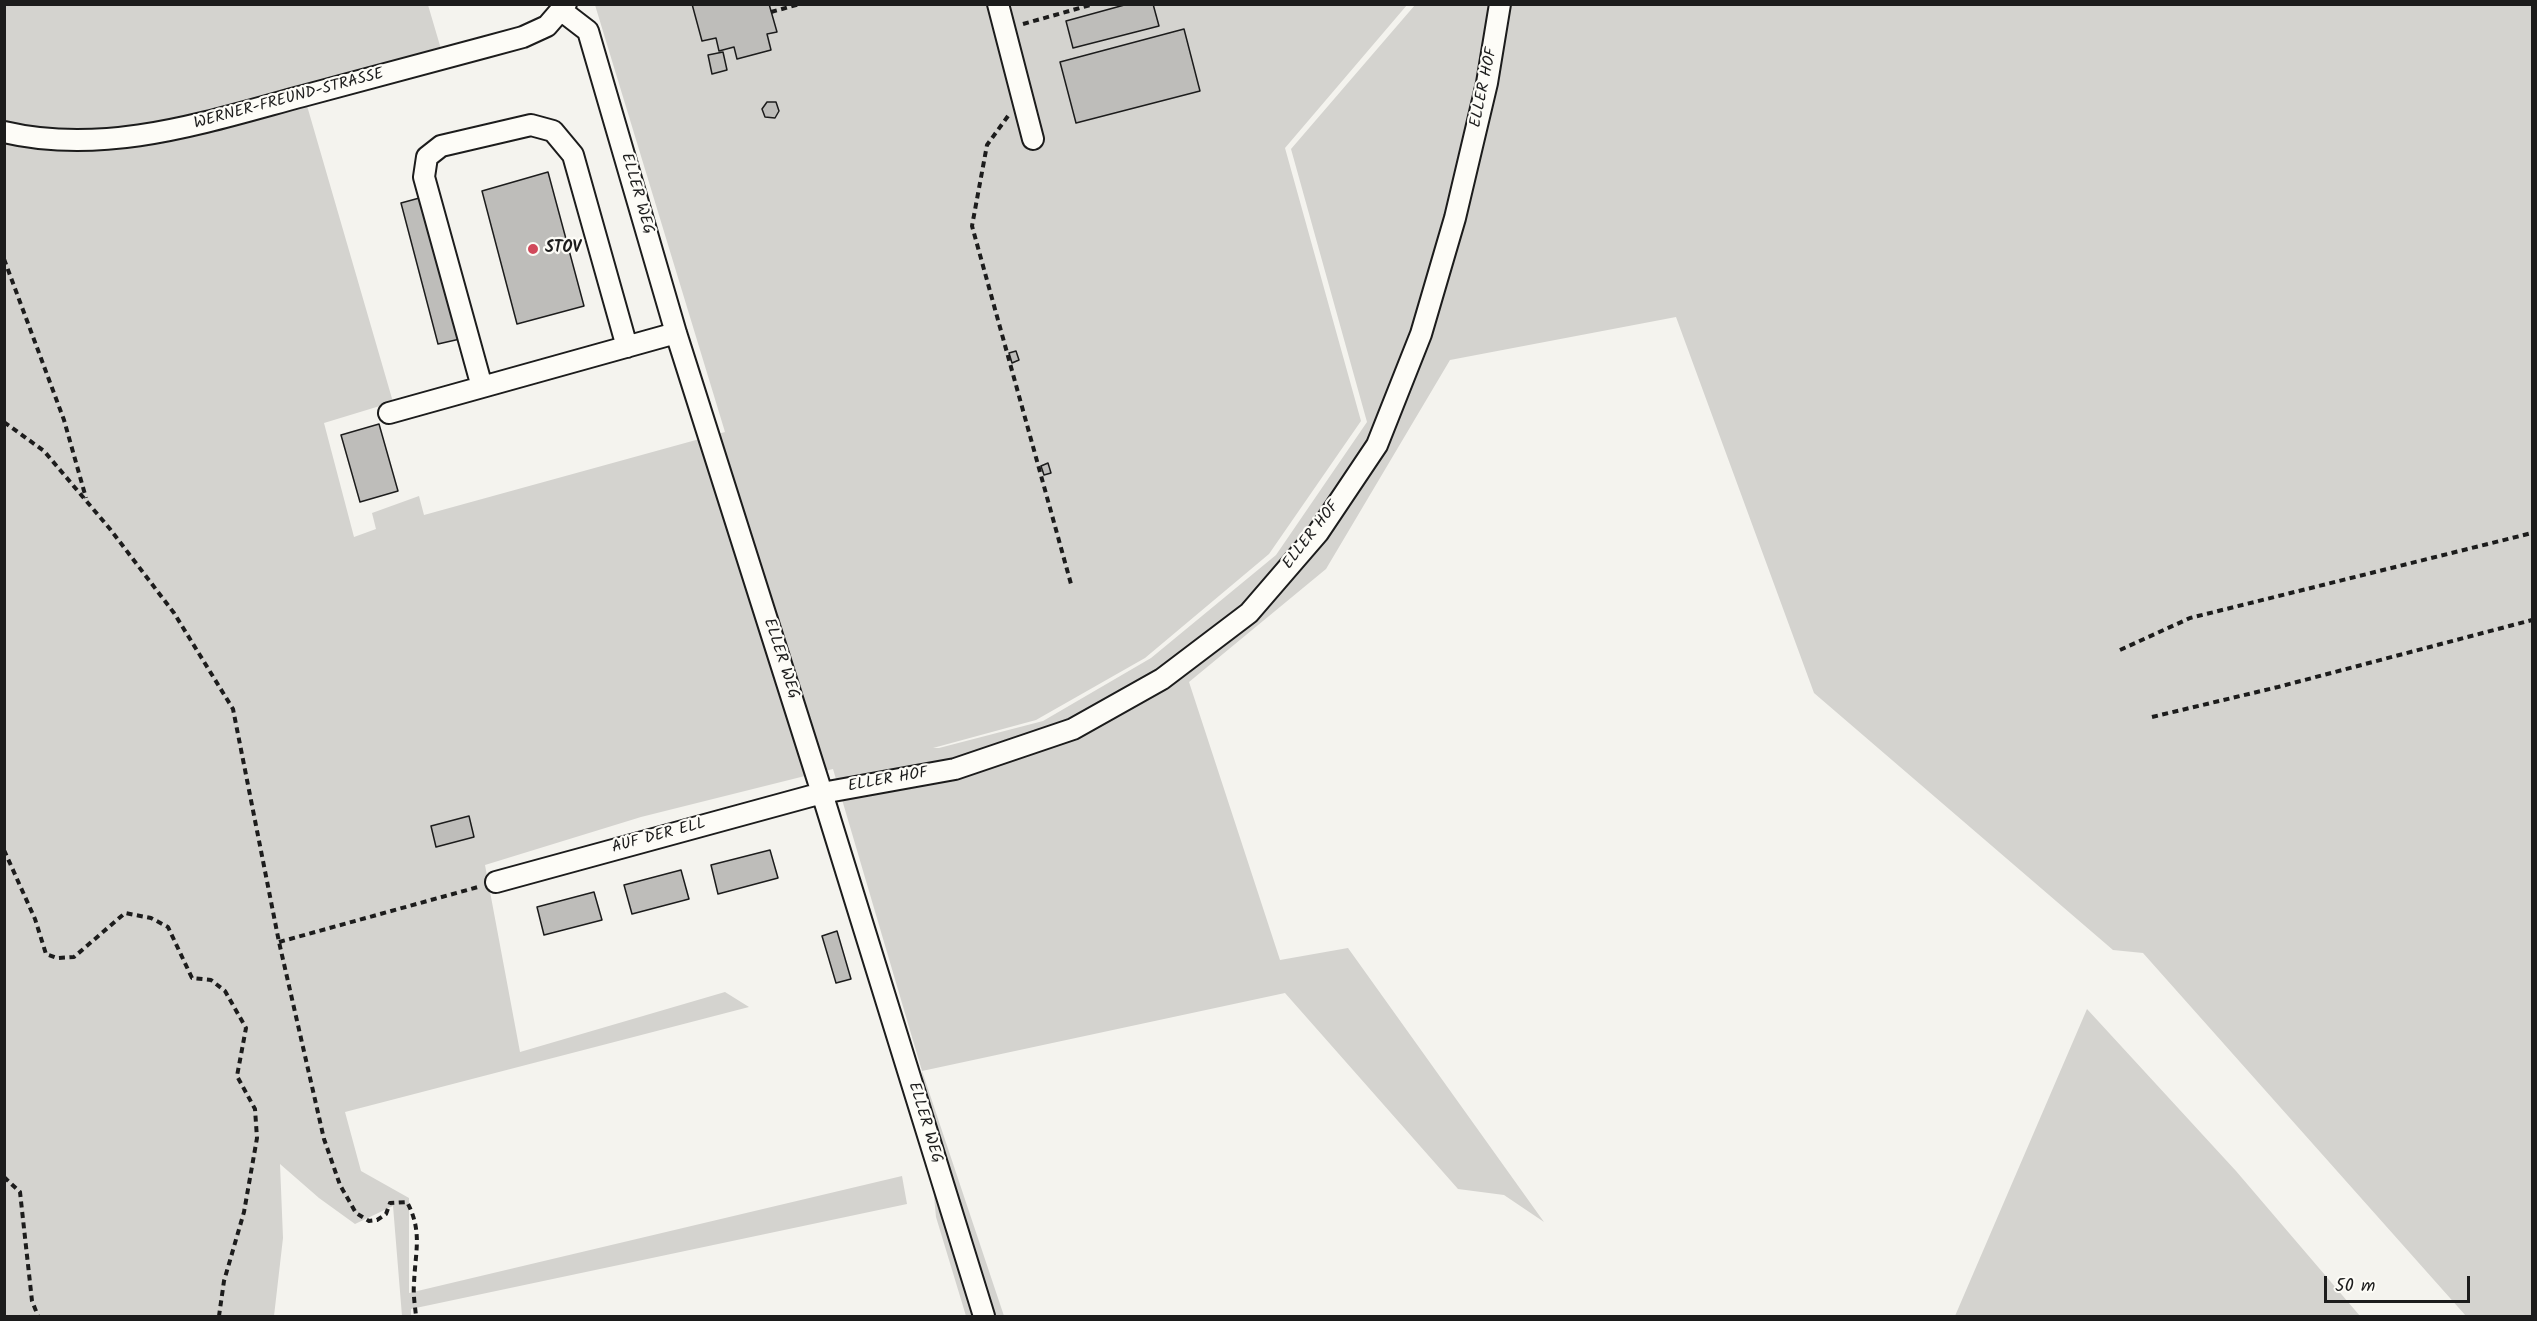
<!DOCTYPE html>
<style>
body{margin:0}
#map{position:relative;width:2537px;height:1321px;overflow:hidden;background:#f4f3ee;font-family:Kalam,sans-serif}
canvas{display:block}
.frame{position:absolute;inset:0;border:6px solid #1c1c1c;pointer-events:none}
.scale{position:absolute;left:2324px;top:1276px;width:146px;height:27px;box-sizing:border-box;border:3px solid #1c1c1c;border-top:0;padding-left:8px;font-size:18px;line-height:21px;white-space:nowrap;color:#1c1c1c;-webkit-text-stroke:4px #fdfcf7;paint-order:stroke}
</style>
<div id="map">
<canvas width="2537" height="1321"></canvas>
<div class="frame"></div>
<div class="scale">50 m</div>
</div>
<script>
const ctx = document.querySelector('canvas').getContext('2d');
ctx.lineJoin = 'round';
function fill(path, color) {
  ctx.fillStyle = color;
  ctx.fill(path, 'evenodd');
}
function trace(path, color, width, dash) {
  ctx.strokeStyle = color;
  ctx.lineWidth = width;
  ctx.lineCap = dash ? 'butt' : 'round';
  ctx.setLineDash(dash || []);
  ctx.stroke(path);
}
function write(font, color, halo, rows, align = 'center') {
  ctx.font = font + ' Kalam,sans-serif';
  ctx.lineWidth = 4.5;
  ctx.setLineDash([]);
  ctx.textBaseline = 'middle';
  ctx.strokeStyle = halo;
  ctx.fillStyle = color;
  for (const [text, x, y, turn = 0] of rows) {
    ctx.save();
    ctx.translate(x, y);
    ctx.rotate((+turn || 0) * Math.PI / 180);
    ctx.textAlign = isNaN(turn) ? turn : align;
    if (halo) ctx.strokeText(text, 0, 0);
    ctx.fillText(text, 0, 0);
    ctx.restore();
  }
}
fill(new Path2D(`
 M5,5H428L441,49L301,85L393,402L324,423L354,537L376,529L372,513L419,496L424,515L725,432L595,5H1407L1285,148L1361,421L1269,554L1145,658L1036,720L933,748H939L1043,721L1151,658L1276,555L1367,422L1291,149L1415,5H2532V1316H2466L2143,953L2113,950L1814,693L1676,317L1450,360L1326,569L1189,682L1280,960L1348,948L1544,1222L1504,1195L1458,1189L1285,993L922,1071L1004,1316H966L936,1217L922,1071L833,769L641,817L485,865L520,1052L725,992L749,1007L345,1112L361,1171L409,1198V1293L902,1176L907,1204L411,1309V1316H402L393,1206L355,1224L319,1198L280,1164L283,1238L274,1316H5Z
 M2087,1009L2236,1171L2360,1316H1955Z`), '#d4d3cf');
const building = new Path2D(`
 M692,4H769L777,32L767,34L771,50L737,59L734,47L719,51L716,38L702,41Z
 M1128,4H1153L1159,26L1073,48L1066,21Z
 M1184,29L1200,91L1076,123L1060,62Z
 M723,52L727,70L712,74L708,55Z
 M767,102H776L779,111L775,118L765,117L762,109Z
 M548,172L584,306L517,324L482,191Z
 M423,197L460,339L438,344L401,203Z
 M1016,351L1019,360L1012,363L1009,353Z
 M379,424L398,491L360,502L341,435Z
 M1048,463L1051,473L1044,475L1041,466Z
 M469,816L474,837L436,847L431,826Z
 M770,850L778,878L718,894L711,865Z
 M681,870L689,899L632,914L624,885Z
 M594,892L602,920L544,935L537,907Z
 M837,931L851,979L836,983L822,936Z`);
fill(building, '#bebdba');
trace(building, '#1c1c1c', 1.5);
const minor = new Path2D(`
 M998,4L1033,139
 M562,11L588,31L676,333L822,793L984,1316
 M4,132C106,156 206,122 303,96C377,76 450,57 523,37L547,26L566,4
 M482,387L424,177L427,157L441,146L531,125L553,131L573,155L627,347
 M389,413L676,333
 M496,882L822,793L955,769L1073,729L1162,679L1249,613L1318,533L1377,445L1421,334L1455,218L1487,83L1500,4`);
trace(minor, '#1c1c1c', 24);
trace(new Path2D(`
 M771,12L800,4
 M1023,24L1094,4
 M1008,116L987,145L972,226L1071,584
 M4,259L64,420L86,498
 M4,422L44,451L110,529L174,613L233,709L279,942L324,1139L340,1185L356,1213L369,1221L377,1220L386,1214L390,1203L407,1202C423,1232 415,1252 414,1284C413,1294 415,1306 416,1316
 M2120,650L2190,618L2532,533
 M2152,717L2278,687L2532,620
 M4,850L35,919L46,954L57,958L74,957L125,913L151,918L168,927L192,978L211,980L225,991L246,1028L237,1076L255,1109L257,1138L244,1212L224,1281L219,1316
 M279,942L478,887
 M4,1177L20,1192L32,1301L38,1316`), '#1c1c1c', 4, [6, 4.5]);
trace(minor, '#fdfcf7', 20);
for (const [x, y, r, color] of [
 [533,249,6,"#d1495b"]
]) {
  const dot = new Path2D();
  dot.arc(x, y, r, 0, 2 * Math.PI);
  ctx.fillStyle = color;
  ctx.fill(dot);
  trace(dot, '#fdfcf7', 2);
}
write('16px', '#1c1c1c', '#fdfcf7', [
 ["ELLER HOF",1485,88,-78],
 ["WERNER-FREUND-STRASSE",289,100,-15],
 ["ELLER WEG",636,194,74],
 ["ELLER HOF",1312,536,-52],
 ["ELLER WEG",780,659,72],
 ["ELLER HOF",888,781,-10],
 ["AUF DER ELL",659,837,-15],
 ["ELLER WEG",924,1123,73]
]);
write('bold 16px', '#1c1c1c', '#fdfcf7', [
 ["STOV",545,249]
], 'left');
</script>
